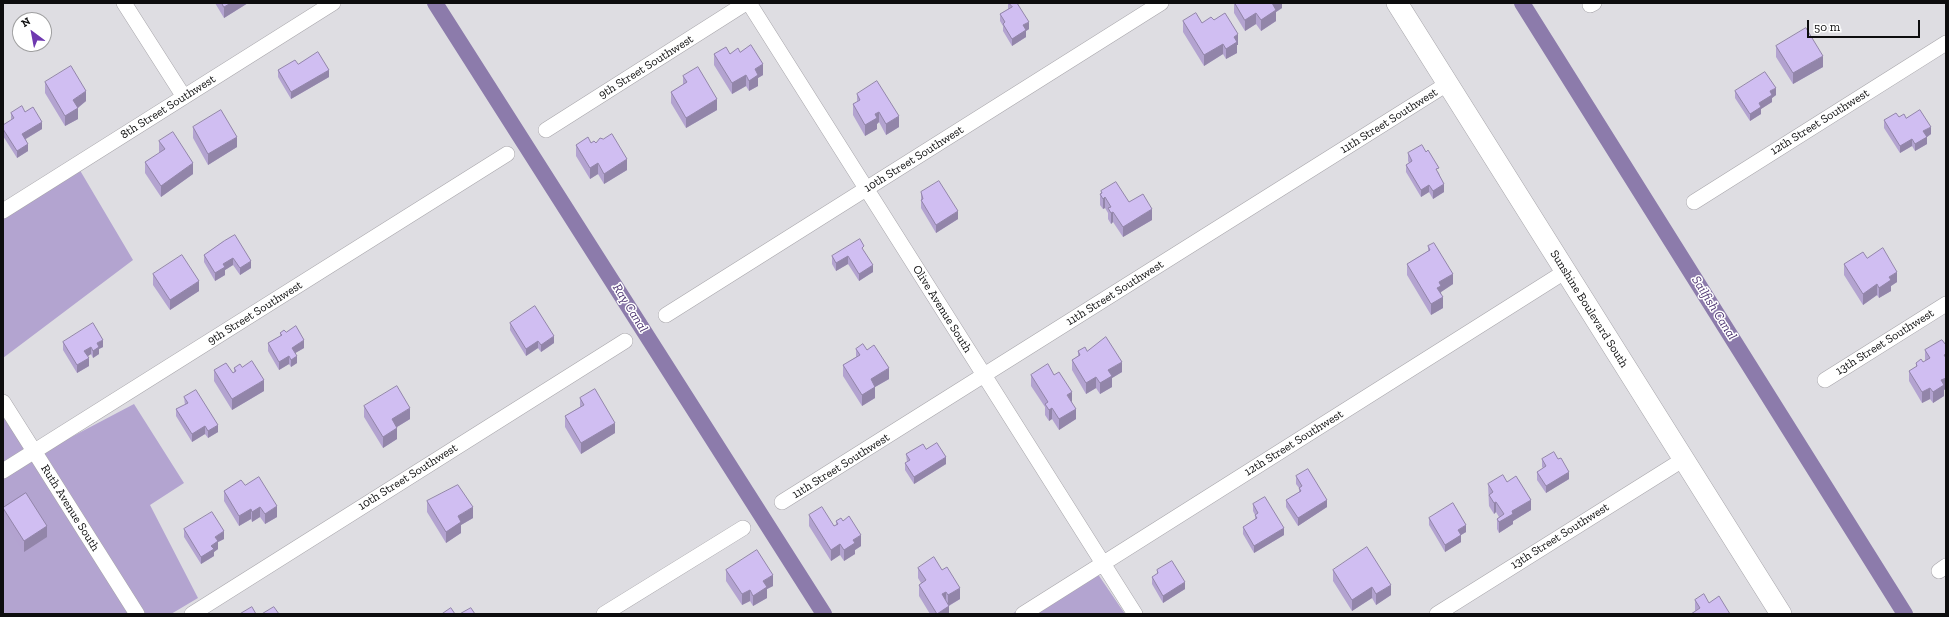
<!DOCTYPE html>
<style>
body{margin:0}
#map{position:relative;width:1949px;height:617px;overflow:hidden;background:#dedde2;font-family:"Zilla Slab",serif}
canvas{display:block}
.frame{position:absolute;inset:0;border:4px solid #0d0d0e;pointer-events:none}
.north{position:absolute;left:12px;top:12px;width:40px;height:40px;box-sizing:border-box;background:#fff;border:1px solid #9e9e9f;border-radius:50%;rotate:328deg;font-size:11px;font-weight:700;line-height:16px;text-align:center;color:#0d0d0e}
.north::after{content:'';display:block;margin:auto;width:14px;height:18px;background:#6f39b0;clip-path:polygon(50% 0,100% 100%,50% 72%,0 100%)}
.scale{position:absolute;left:1807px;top:20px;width:113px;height:18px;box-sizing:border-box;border:2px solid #0d0d0e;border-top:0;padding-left:5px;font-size:12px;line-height:14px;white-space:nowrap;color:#0d0d0e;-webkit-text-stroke:3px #fff;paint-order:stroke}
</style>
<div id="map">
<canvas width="1949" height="617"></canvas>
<div class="frame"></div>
<div class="north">N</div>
<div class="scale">50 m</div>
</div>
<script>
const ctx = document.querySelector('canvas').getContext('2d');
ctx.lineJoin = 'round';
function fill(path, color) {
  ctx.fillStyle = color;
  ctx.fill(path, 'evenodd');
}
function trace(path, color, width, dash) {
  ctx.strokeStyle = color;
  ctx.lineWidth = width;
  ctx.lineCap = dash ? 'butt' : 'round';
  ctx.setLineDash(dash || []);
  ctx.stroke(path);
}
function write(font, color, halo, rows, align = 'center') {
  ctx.font = font + ' "Zilla Slab",serif';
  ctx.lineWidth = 3;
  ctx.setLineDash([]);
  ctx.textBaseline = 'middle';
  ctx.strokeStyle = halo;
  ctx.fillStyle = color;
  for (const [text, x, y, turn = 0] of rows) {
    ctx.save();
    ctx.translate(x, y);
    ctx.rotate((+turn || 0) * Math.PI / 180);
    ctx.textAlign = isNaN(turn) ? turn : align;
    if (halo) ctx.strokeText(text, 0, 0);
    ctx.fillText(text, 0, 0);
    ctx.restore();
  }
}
fill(new Path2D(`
 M78,167L133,260L3,358V213Z
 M3,394L39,454L134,404L184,483L150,505L198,598L171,614H3Z
 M1091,564L1125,614H1012Z`), '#b3a4d0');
trace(new Path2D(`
 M435,3L824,614
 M1522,3L1905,614`), '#8c7bab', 16);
const street = new Path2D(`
 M124,3L184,97
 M749,3L1135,614
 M1590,5L1594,3
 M546,130L746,3
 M1694,202L1946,43
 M3,211L333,3
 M666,315L1161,3
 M1825,380L1946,304
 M3,402L137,614
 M3,471L507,154
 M782,502L1447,84
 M1939,571L1946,566
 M192,614L625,341
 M604,614L743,528
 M1023,614L1566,271
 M1437,614L1684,459`);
const secondary = new Path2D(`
 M1397,3L1781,614`);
trace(street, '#a7a5aa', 16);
trace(secondary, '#a7a5aa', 22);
trace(street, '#fff', 15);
trace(secondary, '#fff', 21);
fill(new Path2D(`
 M215,3H248L224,18Z
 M1008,3H1017L1029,29L1026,31V37L1012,46L1003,31V26L1000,21V14L1008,9Z
 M1234,3H1282V8L1276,12V21L1261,31L1256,24L1245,31L1234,13Z
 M1214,20L1238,45H1237V53L1226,59L1223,54L1204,66L1183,32V21L1202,23Z
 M1776,46L1823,67L1793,84L1776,57Z
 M740,52L763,75L758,78V86L749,91L746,86L732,94L714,65V54H730Z
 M298,64L329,77L291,99L278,77V70Z
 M683,76L717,110L686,128L671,103V92L683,85Z
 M45,82L86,101L78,108V119L65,126L45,93Z
 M1735,91L1776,95L1772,98V102L1761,109V114L1750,121L1735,98Z
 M857,94L899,127L886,135L879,122L877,124V129L865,136L853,115V104L857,102Z
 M25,112L42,129L26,139L28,151L17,158L3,136V125L11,120V113Z
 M1899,117L1906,118L1931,134L1927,137V144L1915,151L1912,146L1900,153L1884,128V120Z
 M193,127L237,147L208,165L193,138Z
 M159,141L193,174L161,197L145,173V162L160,153L159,152Z
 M591,143H596L627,170L604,184L598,174L590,179L576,156V145Z
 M1408,153L1439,173L1444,192L1433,199L1429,192L1421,197L1406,172V165L1409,163L1408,161Z
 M1101,191L1129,202L1152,220L1123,237L1113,222L1111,224L1108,219V213L1105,208L1103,209L1100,205V194L1101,193Z
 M921,192L958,219L936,233L921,208Z
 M224,241L251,268L240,275L233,265L225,270V275L215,281L204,262V255Z
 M1428,246L1453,284L1441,292L1443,308L1431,315L1407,275V264L1428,251Z
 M864,251L873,272L859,281L848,264L836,271L832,264V256Z
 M1867,258L1897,282L1891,286V291L1879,298L1877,295L1863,305L1844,275V264Z
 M153,274L199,291L170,310L153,285Z
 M510,323L554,343L541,352L538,348L526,356L510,330Z
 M286,332L304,348L295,353L297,363L291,367L289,364L279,370L268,351V343L280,336V333Z
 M1942,340L1944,396L1933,403L1930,399L1922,403L1909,381V371L1916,367V363L1923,362L1925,361V350Z
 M63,342L103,347L99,349V354L93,358L91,354L88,356L89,366L77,373L63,350Z
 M856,349L867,350L889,379L875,387V398L862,406L843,376V365L856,357Z
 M1078,351H1087L1122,372L1112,378V387L1100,394L1096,388L1086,394L1072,370V360L1078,356Z
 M242,367L264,391L232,410L214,381V370L233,373L234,372V368Z
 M1031,375L1072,402L1076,419L1059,430L1052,419L1049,421L1045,415V407L1031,386Z
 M184,397L218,432L208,438L205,434L192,442L176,416V409L185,405Z
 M580,398L615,433L581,454L565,427V416L580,407Z
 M364,406L410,419L397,427V439L383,448L364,417Z
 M926,449L946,464L914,484L905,470V463L907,462L906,454Z
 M1542,459H1558L1569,479L1546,493L1537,480V472L1543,468L1542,467Z
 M1296,476L1327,507L1298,526L1286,507V500L1299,492V488L1296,484Z
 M1507,482L1531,510L1513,521V524L1499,533L1497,529V519L1499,517L1496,512L1494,514L1489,506L1488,484Z
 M245,485L277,517L265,524L260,517L252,522L251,519L239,526L224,501V491Z
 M427,501L473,518L461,525V533L446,543L427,512Z
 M1253,504L1284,535L1254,553L1243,534V527L1255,519V515L1253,511Z
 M3,509L47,537L24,552L3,520Z
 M809,515L834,526L836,525V521L861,546L855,550V554L844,561L840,555L831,561L809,526Z
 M1429,518L1466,532L1461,535V542L1445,552L1429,525Z
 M184,529L224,539L218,542V549L214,552V556L201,564L184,537Z
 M918,568L960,599L949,606V614H930L919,596V585L921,583L918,578Z
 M726,570L773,586L767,589V598L753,606L750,601L742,605L726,581Z
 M1157,570L1185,589L1163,603L1152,584V577L1157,574Z
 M1333,570L1391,595L1376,605L1372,598L1352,611L1333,581Z
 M1695,600L1709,603L1695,611Z`), '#b3a3d0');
fill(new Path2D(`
 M231,3H248L224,18V7Z
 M1272,3H1282V8L1276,12V21L1261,31V20Z
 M1256,13V24L1245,31V20Z
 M1029,22V29L1026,31V37L1012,46V39L1023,25Z
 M1238,34V45H1237V53L1226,59V49L1234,37Z
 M1223,44V54L1204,66V55Z
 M1823,56V67L1793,84V73Z
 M763,64V75L758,78V86L749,91V81L755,69Z
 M329,70V77L291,99V92Z
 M746,75V86L732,94V83Z
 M1776,88V95L1772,98V102L1761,109V114L1750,121V114L1770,91Z
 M86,91V101L75,110L78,108V119L65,126V116L73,100Z
 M717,99V110L686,128V118Z
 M879,112V122L877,124V129L865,136V125L875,114Z
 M899,116V127L886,135V124Z
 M42,122V129L22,141V134Z
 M1931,127V134L1927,137V144L1915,151V144L1923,131Z
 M237,137V147L208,165V154Z
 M1912,139V146L1900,153V146Z
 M28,144V151L17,158V151Z
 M3,157H4V168H3Z
 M627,159V170L604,184V174Z
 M193,163V174L161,197V186Z
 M598,163V174L590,179V168Z
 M1444,184V192L1433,199V191Z
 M1429,185V192L1421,197V190Z
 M1105,197V208L1103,209V199Z
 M1152,209V220L1123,237V227Z
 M958,211V219L936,233V225Z
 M1113,212V222L1111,224V213Z
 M848,256V264L836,271V263Z
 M233,258V265L225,270V275L215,281V273L223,264Z
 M251,261V268L240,275V268Z
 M873,265V272L859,281V274Z
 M1897,272V282L1891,286V291L1879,298V288L1889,277Z
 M1453,274V284L1441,292V297L1437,288L1439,282Z
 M199,281V291L170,310V300Z
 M1877,284V295L1863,305V294Z
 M1443,297V308L1431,315V304Z
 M554,336V343L541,352V345Z
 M103,340V347L99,349V354L93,358V351L97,343Z
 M304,340V348L292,355V348Z
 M538,341V348L526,356V349Z
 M91,347V354L84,359V351Z
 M289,356V364L279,370V362Z
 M297,356V363L291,367V360Z
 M89,358V366L77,373V365Z
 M1122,362V372L1112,378V387L1100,394V383L1108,370Z
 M889,368V379L875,387V398L862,406V395L871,379Z
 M1096,377V388L1086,394V383Z
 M1946,378V389L1944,390V396L1933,403V392L1941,380Z
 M264,380V391L232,410V399Z
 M1930,388V399L1922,403V392Z
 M1072,392V403L1067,395Z
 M410,408V419L392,430V419Z
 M1052,408V419L1049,421V410Z
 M1076,409V419L1059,430V419Z
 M615,423V433L581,454V443Z
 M218,425V432L208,438V431Z
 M205,426V434L192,442V434Z
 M397,428V439L383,448V437Z
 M946,457V464L914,484V477Z
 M1569,472V479L1546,493V486Z
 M1327,500V507L1298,526V518Z
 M1531,500V510L1513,521V524L1499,533V522L1512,511Z
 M1496,502V512L1494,514V503Z
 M277,506V517L265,524V514Z
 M260,507V517L252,522V512Z
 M473,507V518L461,525V533L446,543V532L458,516Z
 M251,509V519L239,526V516Z
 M1466,525V532L1461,535V542L1445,552V545L1458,530Z
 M47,526V537L24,552V541Z
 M1284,528V535L1254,553V546Z
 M224,531V539L218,542V549L214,552V556L201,564V557L215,537Z
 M861,535V546L855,550V554L844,561V550L853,540Z
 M840,544V555L831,561V550Z
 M773,575V586L767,589V598L753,606V596L763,581Z
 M1185,582V589L1163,603V596Z
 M1391,585V595L1376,605V594Z
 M1372,587V598L1352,611V600Z
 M960,588V599L948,606V595Z
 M750,590V601L742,605V594Z
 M946,592V602L942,594Z
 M949,606V614H937Z`), '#9285a9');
const building = new Path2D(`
 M222,3H231L224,7Z
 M1009,3H1017L1029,22L1023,25L1026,30L1012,39L1003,24L1005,22L1000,14L1012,7Z
 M1235,3H1273H1272L1276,10L1261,20L1256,13L1245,20Z
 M1196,13L1202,23L1211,17L1214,20L1225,13L1238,34L1234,37L1237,42L1226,49L1223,44L1204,55L1183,21Z
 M1806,28L1823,56L1793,73L1776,46Z
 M751,45L763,64L755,69L758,75L749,81L746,75L732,83L714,54L726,47L730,54L738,48L740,52Z
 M318,52L329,70L291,92L278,70L295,60L298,64Z
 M71,66L86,91L73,100L78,108L65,116L45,82Z
 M698,67L717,99L686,118L671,92L687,82L683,76Z
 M1765,72L1776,88L1770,91L1772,95L1759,103L1761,107L1750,114L1735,91Z
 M877,81L899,116L886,124L879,112L875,114L877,118L865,125L853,104L860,100L857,94Z
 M22,106L25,112L33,107L42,122L22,134L28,144L17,151L3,129V125L14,118L11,113Z
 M221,110L237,137L208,154L193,127Z
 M1920,110L1931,127L1923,131L1927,137L1915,144L1912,139L1900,146L1884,120L1896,113L1899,117L1904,114L1906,118Z
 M173,132L193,163L161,186L145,162L165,149L159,141Z
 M612,134L627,159L604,174L598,163L590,168L576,145L588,137L591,143L594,141L596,143L600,138L603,139Z
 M1422,145L1426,152L1428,150L1439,168L1436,169L1444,184L1433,191L1429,185L1421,190L1406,165L1412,161L1408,153Z
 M939,181L958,211L936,225L921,200L923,199L921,192Z
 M1116,182L1129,202L1143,194L1152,209L1123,227L1113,212L1111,213L1108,208L1111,207L1105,197L1103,199L1100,194L1102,193L1101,191Z
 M235,235L251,261L240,268L233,258L223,264L225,267L215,273L204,255L224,241Z
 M860,239L864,246L862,248L873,265L859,274L848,256L836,263L832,256Z
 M1434,243L1453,274L1439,282L1441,286L1437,288L1443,297L1431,304L1407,264L1430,250L1428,246Z
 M1883,248L1897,272L1889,277L1891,280L1879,288L1877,284L1863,294L1844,264L1863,252L1867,258Z
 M182,255L199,281L170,300L153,274Z
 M535,306L554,336L541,345L538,341L526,349L510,323Z
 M93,323L103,340L97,343L99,347L93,351L91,347L84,351L89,358L77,365L63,342Z
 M296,326L304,340L292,348L297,356L291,360L289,356L279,362L268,343L282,335L280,333L284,330L286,332Z
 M1106,337L1122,362L1108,370L1112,376L1100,383L1096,377L1086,383L1072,360L1080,355L1078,351L1085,347L1087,351Z
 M1942,340L1946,345V354L1944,355L1946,358V378L1941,380L1944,385L1933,392L1930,388L1922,392L1909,371L1917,366L1916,363L1921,359L1923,362L1930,358L1925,350Z
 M863,344L867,350L874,345L889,368L871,379L875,387L862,395L843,365L860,355L856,349Z
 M252,361L264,380L232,399L214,370L226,363L233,373L236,371L234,368L240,364L242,367Z
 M1048,364L1054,375L1059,372L1072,392L1067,395L1076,409L1059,419L1052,408L1049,410L1045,404L1048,402L1031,375Z
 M397,386L410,408L392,419L397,428L383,437L364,406Z
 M595,389L615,423L581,443L565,416L584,405L580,398Z
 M196,390L218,425L208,431L205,426L192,434L176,409L188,403L184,397Z
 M937,443L946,457L914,477L905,463L910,460L906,454L923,444L926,449Z
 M1554,452L1558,459L1561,458L1569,472L1546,486L1537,472L1546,466L1542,459Z
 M1308,469L1327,500L1298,518L1286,500L1301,491L1299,488L1302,486L1296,476Z
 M1503,475L1507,482L1516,476L1531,500L1512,511L1513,514L1499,522L1497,519L1504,514L1496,502L1494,503L1489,495L1493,492L1488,484Z
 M259,477L277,506L265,514L260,507L252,512L251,509L239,516L224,491L241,480L245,485Z
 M458,485L473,507L458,516L461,522L446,532L427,501Z
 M26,493L47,526L24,541L3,508Z
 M1265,497L1284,528L1254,546L1243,527L1257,518L1255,515L1258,513L1253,504Z
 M1453,503L1466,525L1458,530L1461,535L1445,545L1429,518Z
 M822,507L834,526L838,524L836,521L841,518L843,521L849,516L861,535L853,540L855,543L844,550L840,544L831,550L809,515Z
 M212,512L224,531L215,537L218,541L211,546L214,549L201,557L184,529Z
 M1367,547L1391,585L1376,594L1372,587L1352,600L1333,570Z
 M757,550L773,575L763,581L767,587L753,596L750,590L742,594L726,570Z
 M934,557L942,570L947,567L960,588L948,595L946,592L942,594L949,606L937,614L919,585L926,580L918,568Z
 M1172,561L1185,582L1163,596L1152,577L1158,573L1157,570Z
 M1704,594L1709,603L1719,596L1730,614H1691L1700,608L1695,600Z
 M252,607L256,614H240Z
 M274,607L279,614H262Z
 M451,608L455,614H442Z
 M471,608L475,614H460Z`);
fill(building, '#d0bef2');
trace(building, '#9285a9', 1);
write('12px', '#0d0d0e', '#fff', [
 ["9th Street Southwest",646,67,-32],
 ["8th Street Southwest",168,107,-32],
 ["11th Street Southwest",1389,121,-32],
 ["12th Street Southwest",1820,122,-32],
 ["10th Street Southwest",914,159,-32],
 ["11th Street Southwest",1115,293,-32],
 ["Olive Avenue South",942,309,58],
 ["Sunshine Boulevard South",1589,309,58],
 ["9th Street Southwest",255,313,-32],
 ["13th Street Southwest",1885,342,-32],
 ["12th Street Southwest",1294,443,-32],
 ["11th Street Southwest",841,466,-32],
 ["10th Street Southwest",408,477,-32],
 ["Ruth Avenue South",70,508,58],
 ["13th Street Southwest",1560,536,-32]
]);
write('italic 13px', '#4c3370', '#fff', [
 ["Ray Canal",630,308,58],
 ["Sailfish Canal",1714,308,58]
]);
</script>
